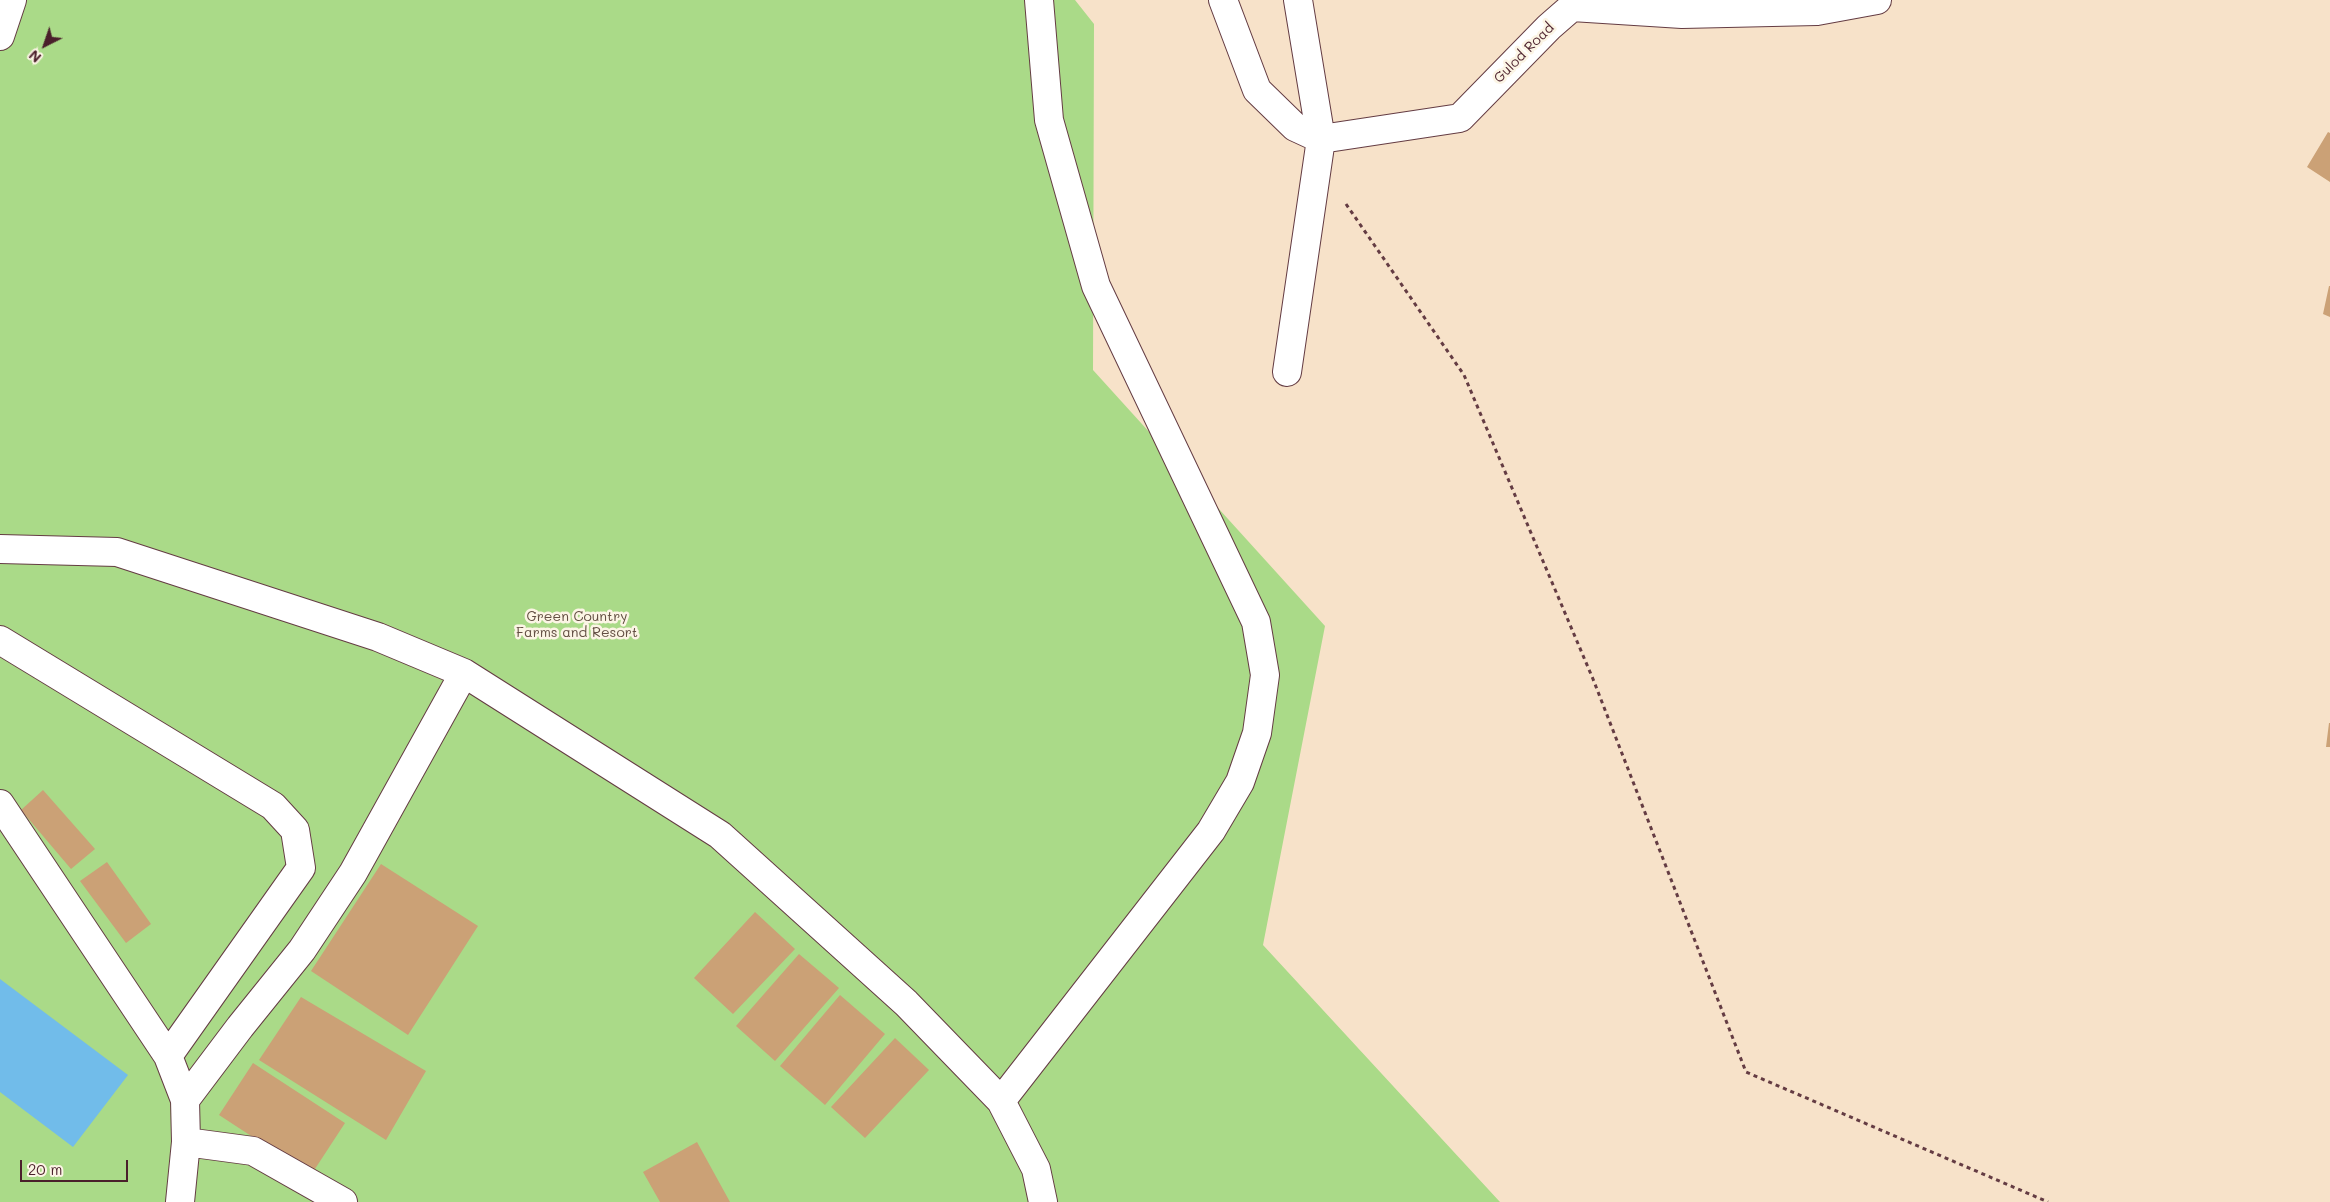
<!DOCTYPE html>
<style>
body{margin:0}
#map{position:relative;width:2330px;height:1202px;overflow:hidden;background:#f7e2c9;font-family:Mali,sans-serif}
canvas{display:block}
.north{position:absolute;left:20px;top:20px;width:50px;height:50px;-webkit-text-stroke:4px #fcf5e5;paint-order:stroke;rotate:221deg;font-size:14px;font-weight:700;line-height:20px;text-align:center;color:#4a1f2b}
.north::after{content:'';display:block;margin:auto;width:18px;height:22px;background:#4a1f2b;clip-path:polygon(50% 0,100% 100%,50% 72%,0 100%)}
.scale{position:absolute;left:20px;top:1160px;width:108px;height:22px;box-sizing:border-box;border:2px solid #4a1f2b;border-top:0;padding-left:6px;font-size:15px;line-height:18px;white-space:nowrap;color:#4a1f2b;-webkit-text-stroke:4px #fcf5e5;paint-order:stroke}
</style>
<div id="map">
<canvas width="2330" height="1202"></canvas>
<div class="north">N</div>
<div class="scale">20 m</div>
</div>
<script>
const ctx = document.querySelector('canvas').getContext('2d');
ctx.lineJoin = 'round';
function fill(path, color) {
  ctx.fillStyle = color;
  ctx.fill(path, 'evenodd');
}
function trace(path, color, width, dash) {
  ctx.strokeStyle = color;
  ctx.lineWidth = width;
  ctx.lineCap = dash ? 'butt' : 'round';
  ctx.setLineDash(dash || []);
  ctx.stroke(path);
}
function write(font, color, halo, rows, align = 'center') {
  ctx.font = font + ' Mali,sans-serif';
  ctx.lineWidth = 5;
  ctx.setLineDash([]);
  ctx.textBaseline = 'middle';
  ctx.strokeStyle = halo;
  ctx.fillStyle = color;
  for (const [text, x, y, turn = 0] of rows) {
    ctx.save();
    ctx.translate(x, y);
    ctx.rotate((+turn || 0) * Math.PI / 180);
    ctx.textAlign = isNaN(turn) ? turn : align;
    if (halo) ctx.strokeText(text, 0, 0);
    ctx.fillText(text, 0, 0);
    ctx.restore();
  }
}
fill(new Path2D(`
 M0,0H1075L1094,24L1093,370L1325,626L1263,945L1500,1202H0Z`), '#aada88');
fill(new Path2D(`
 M0,979L128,1075L73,1147L0,1092Z`), '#71bcea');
fill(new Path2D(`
 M2328,132L2330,133V182L2307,167Z
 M2329,286H2330V317L2323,314Z
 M2329,723H2330V747H2326Z
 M43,790L95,849L71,869L21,810Z
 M107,862L151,924L126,943L80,881Z
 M381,864L478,926L408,1035L311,971Z
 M755,912L795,949L733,1014L694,978Z
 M799,954L839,988L775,1061L736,1026Z
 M840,995L885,1034L825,1105L780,1066Z
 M301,997L426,1071L386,1140L259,1060Z
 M895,1038L929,1070L865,1138L831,1107Z
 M253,1063L345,1123L311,1175L219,1115Z
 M697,1142L730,1202H660L643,1172Z`), '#cba176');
const minor = new Path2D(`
 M1223,0L1257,90L1295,127L1321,139L1287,372
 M1298,0L1321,139L1460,118L1549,27L1572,7L1682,14L1817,11L1877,0
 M0,36L12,0
 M0,549L117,552L378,637L464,673L720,835L906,1003L1001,1101L1036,1169L1043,1202
 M0,640L273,806L295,830L301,868L168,1056
 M0,804L168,1056L185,1100L186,1142L180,1202
 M185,1100L240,1027L302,950L353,873L464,673
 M1001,1101L1211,831L1240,782L1257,733L1265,675L1256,622L1096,286L1049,120L1039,0
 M186,1142L253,1151L343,1202`);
trace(minor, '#643c43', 30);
trace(new Path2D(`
 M1346,204L1464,375L1593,679L1746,1072L2048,1202`), '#643c43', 3, [4, 4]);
trace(minor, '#fff', 28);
write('14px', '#4a1f2b', '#fcf5e5', [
 ["Gulod Road",1524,53,-45]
]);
write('14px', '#624e42', '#fcf5e5', [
 ["Green Country",577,617],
 ["Farms and Resort",577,633]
]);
</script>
